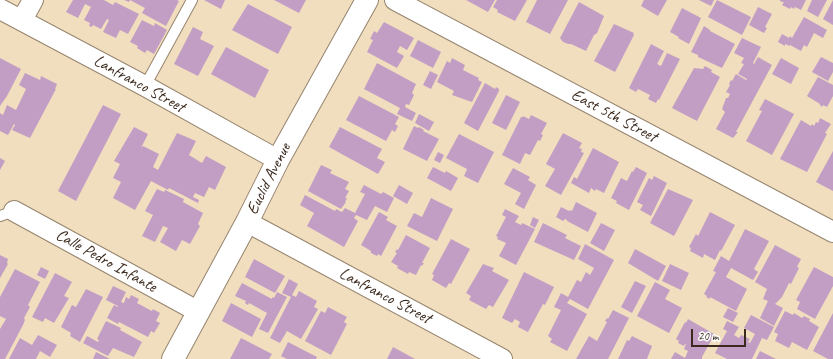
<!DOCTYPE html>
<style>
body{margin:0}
#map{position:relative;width:833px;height:359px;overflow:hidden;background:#f0debe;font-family:Caveat,sans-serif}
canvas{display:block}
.scale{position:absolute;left:691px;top:329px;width:55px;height:18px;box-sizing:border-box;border:2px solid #3b2a1e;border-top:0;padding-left:5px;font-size:12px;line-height:14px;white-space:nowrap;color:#3b2a1e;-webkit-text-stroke:3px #fff;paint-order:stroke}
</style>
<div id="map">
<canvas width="833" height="359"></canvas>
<div class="scale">20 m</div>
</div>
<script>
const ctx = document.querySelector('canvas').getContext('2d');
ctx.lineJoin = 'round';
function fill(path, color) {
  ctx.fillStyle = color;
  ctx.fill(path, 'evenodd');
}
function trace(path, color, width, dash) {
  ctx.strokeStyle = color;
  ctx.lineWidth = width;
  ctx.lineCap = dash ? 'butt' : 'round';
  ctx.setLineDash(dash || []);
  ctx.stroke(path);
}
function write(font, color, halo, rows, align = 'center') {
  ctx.font = font + ' Caveat,sans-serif';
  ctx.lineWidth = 3;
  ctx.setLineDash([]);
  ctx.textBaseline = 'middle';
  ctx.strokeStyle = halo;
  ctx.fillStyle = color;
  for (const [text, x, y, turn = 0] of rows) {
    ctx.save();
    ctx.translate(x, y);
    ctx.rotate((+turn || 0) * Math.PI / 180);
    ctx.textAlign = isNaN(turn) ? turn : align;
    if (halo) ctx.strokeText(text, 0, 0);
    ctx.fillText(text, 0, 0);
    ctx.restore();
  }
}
fill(new Path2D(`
 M73,0H104L113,5L115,2L139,14L128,34L120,30L116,38L103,32L109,20L107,19L101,29L93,25L92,27L89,26L90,23L84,20L91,7L85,4L78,18L66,12Z
 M124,0H177L179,1L166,26L142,13L145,8L130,0L129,2Z
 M204,0H225L221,9Z
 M274,0H306L299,13Z
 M466,0H495L488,12Z
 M497,0H527L515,21L497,12L498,10L493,7Z
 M537,0H568L550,34L526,22Z
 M644,0H667L658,16L641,6Z
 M699,0H714L711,6Z
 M717,0L751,17L742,35L708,17Z
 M780,0H806L801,10L795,7L794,9L791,7L790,9L782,5L784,2H782L780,1Z
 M812,0H827L818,17L807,11Z
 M833,0V25L823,19Z
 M579,2L604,16L597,33L594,35L586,51L571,44H568L563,42L560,38Z
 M248,4L292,27L278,54L232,30Z
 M758,7L772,14L765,27L767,28L764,33L749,25Z
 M682,8L701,18L689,44L678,38L679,37L670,32Z
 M804,17L827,30L823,38L814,33L807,47L804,45L801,51L790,45V46L785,44V46L778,42L782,34L789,38L790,36L792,38Z
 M142,20L154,26L155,23L167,30L154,54L147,50L145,53L137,48L138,46L130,42Z
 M384,22L414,38L407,50L400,46L397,52L404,56L397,68L367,52L373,40L370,39L374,31L377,33Z
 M614,24L634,33L633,35H634L615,72L594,61Z
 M704,26L710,30V31L735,44L722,68L698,57V55L691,52Z
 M193,27L203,32L200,39L214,46L198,76L174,64Z
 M742,38L761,47L753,63L754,64L758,57L772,65L736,132H738L733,138L716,129L725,112L722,109L726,98H728L730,94L726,92L730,85L729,84L731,80L732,81L736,74L746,80L747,79L738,74L744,64L741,63L744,58L734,53Z
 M418,40L441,52L433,68L410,56Z
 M651,44L664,51L657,64L661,66L667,53L680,59L659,100L658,99L656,103L648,99L650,95L638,89L636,92L629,88Z
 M226,47L269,70L255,98L211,74Z
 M821,57L833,63V72L828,81L812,72Z
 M0,58L21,69L7,96L0,106Z
 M452,58L465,65L463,70L479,78L478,80L482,82L472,102L452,95L454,91L437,82L447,61L450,63Z
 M781,58L799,68L791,84L772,74Z
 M377,63L416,84L412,93L414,95L409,105L406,104L405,107L416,113L412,121L397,114L400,108L364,89Z
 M705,66L712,70L711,72L720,77L697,121L672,108L694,68L703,69Z
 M430,71L438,75L431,89L423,85Z
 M25,73L40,80L41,76L57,84L55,89H56L30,138L12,130L15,125L14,124L8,135L0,131V113L3,115L7,105L16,110L26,89L19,85Z
 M818,77L833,85V96L827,107L823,105L822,107L820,105V104L807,96Z
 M485,83L495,89L496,87L499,89V91L478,131L464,123Z
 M506,95L520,102L506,130L492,123Z
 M359,96L399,117L395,124L398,126L395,132L392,130L386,141L346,120Z
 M765,99L794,114L772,155L746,141L762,111L759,110Z
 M103,105L121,114L76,201L58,191Z
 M419,114L434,122L429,131L415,123Z
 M531,115L547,123L541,134L543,135L540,141L538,140L530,155L525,153L520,164L502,155L521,117H523V116L529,119Z
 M820,118L831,124L825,133L827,134L807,172L780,159L801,120L811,126L812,124L814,126L816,122L818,123Z
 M414,126L418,128L419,127L424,130L423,131L439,139L427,161L403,149Z
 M134,127L148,134L141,148L143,146L159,154L153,167L158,170L177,133L196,141L189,155L202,163L206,156L226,167L215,190L209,187L204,197L195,193L193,197L199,200L198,203L169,188L168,190L151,181L135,210L113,198L121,182L113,178L120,164L114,161Z
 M340,127L382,149L377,158L385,162L378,174L329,147Z
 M563,133L582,143L579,148L582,149L581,152L584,153L561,195L545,186L555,169L546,164Z
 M459,134L494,152L478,183L464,176L467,169L446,158Z
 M593,148L619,162L604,193L596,189L595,191L591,188L589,193L571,183L574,177L577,179Z
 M833,151V191L816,182Z
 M438,152L444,155L440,163L434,160Z
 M0,158L5,161L0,170Z
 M321,165L332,170L330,173L349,182L345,189L349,191L345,198H347L345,202H346L341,209L308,191Z
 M433,167L445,173L446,171L458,178L451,191L427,178Z
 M636,167L647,173L629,210L616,203L617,201L611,198L621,178L627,181L632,171L633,172Z
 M513,168L530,177L528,180L536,185L524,209L515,204L521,193L504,184Z
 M654,176L667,183L651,216L640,210L643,205L637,202L649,178L652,180Z
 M364,185L381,194L383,192L394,198L387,212L375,206L367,220L356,215L354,218L358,221L344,247L307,226L314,213L300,205L305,195L335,211L336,209L342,212L345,208L355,213L365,194L360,192Z
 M399,185L413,193L407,204L393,196Z
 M157,189L164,192L165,190L184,199L183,202L203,213L198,224L200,226L190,244L182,240L176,251L160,242L168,228L163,226L155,242L142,236L153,215L145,211Z
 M668,189L693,200L674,236L650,223Z
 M431,198L453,209L437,241L407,226L414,213L422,217Z
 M576,202L597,213L588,232L567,221V220L565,219L563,221L556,217L561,207L569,211L570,210L572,211Z
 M505,209L519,216L515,222L521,225L522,223L535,229L516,265L499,256L506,243L497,239L498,237L496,236L506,217L502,215Z
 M379,212L388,217L386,220L397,226L381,256L378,254L377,256L371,253V251L361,245Z
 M710,212L735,225L721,251L720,250L715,260L704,254L703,258L690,251L691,248L689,247L696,234L698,236Z
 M533,217L539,220L535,228L530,225Z
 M543,223L567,235L565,238L581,246L574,260L534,242Z
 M601,223L615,230L604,251L590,243Z
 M745,229L769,241L754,269L758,272L753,280L731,268L726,277L747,289L736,311L710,297V299L706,297L707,296L704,294L716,272L713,271L721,256L729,261Z
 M406,235L430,248L422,263H424L422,266L421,265L416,275L409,272L408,274L397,268L398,266L391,262L397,253L395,252L397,249L398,250Z
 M451,239L470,249L451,284L449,283L446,288L432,280L434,275L432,274Z
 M585,244L614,260L588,309L570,299L567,303L587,314L567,351L550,342L552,339L548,336L561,310L554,307L561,293L568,297L577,280L581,282L586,272L590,275L594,268L578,259Z
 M775,245L801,259L797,267L799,268L791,284L789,283L782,297L775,304L783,308L774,326L760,318L768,301L763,299L767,289L755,282Z
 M635,249L666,266L658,281L628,263Z
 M0,255L8,259L7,263L8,264L0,278Z
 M254,259L285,276L275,293L245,277Z
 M483,264L494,268L492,271L509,280L493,307L489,305L486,309L469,300L471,296L466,293Z
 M670,264L689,273L681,290L662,281Z
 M41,267L49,271L45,279L37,275Z
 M814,267L833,277V286L815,319L797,309L800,302L796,300Z
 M15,269L40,282L28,305L30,307L24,318L25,320L23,325L5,359H0V329L6,319L0,316V297Z
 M524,272L554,287L545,305L543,304L528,332L518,327L520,322L515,319L512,323L502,318Z
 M55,273L72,282L64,296L69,298L54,323L45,318L43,322L32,317Z
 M289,279L298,284L292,295L296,297L299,291L317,301L314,307L318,309L301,339L287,331L280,343L270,338L291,297L282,293Z
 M635,281L646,286L632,313L621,307Z
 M655,282L670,290L665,299L682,308L669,333L637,316Z
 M242,283L272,299V297L274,298L277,292L287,297L268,333L259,329L267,313L249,303L248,305L245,303L246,301L235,296Z
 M113,286L126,292L121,302L124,303L126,297L129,299L131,295L139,299L137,303L152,311L153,309L160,313L156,321L160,323L154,333L151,331L148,337L119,322L118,324L107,318L114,305L118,307V306L106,300Z
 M86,289L103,297L80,342L70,336L71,333L61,327L72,305L76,307Z
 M231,303L261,319L252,337L222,321Z
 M328,307L347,317L344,322L347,324L331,355L305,341L321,311L325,313Z
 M728,308L738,313L733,322L723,317Z
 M613,310L629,318L608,359H576L589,336L597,341L607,322L605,321L607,318L608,319Z
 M785,311L793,315L794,313L802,318L804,316L810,319L809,321L819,327L807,350L792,342L789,348L775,341L778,334L774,332Z
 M833,313V359H828L813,351Z
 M751,315L774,327L767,340L762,338L752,359H727L715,353L727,331L723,329L727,321L739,327L734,335L739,338L741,335L750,339L748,342L750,343L755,334L744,328Z
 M688,319L714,334L713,337L702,357V359H671L675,352L685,358L688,351L684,349L686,344H685L684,346L678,343L679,341L676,339L685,322L686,323Z
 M106,321L121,328L120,330L142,342L134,357L113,348L108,356L83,343L87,336L98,342L99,340L97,339Z
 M38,335L57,345L50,357L40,351L36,359H9L20,338L32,345Z
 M632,336L652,346L647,359H618L627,340L629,341Z
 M241,338L272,354L269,359H230Z
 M288,342L317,357L316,359H287L281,356Z
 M393,347L415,359H387Z
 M760,351L776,359H756Z
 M96,352L110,359H93Z`), '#c39ec4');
const service = new Path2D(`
 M145,86L192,0
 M0,216L14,211`);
const minor = new Path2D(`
 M395,0L833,232
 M0,9L145,86L278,160
 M22,20L33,0
 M14,211L199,312
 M247,222L502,359`);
const tertiary = new Path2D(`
 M173,359L247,222L278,160L367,0`);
trace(service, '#96846e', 12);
trace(minor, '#96846e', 22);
trace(tertiary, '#96846e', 24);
trace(service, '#fff', 10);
trace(minor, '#fff', 20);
trace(tertiary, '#fff', 22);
write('17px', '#3b2a1e', '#fff', [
 ["Lanfranco Street",139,84,29],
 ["East 5th Street",614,116,28],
 ["Euclid Avenue",269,179,-63],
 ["Calle Pedro Infante",106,261,29],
 ["Lanfranco Street",385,296,28]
]);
</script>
